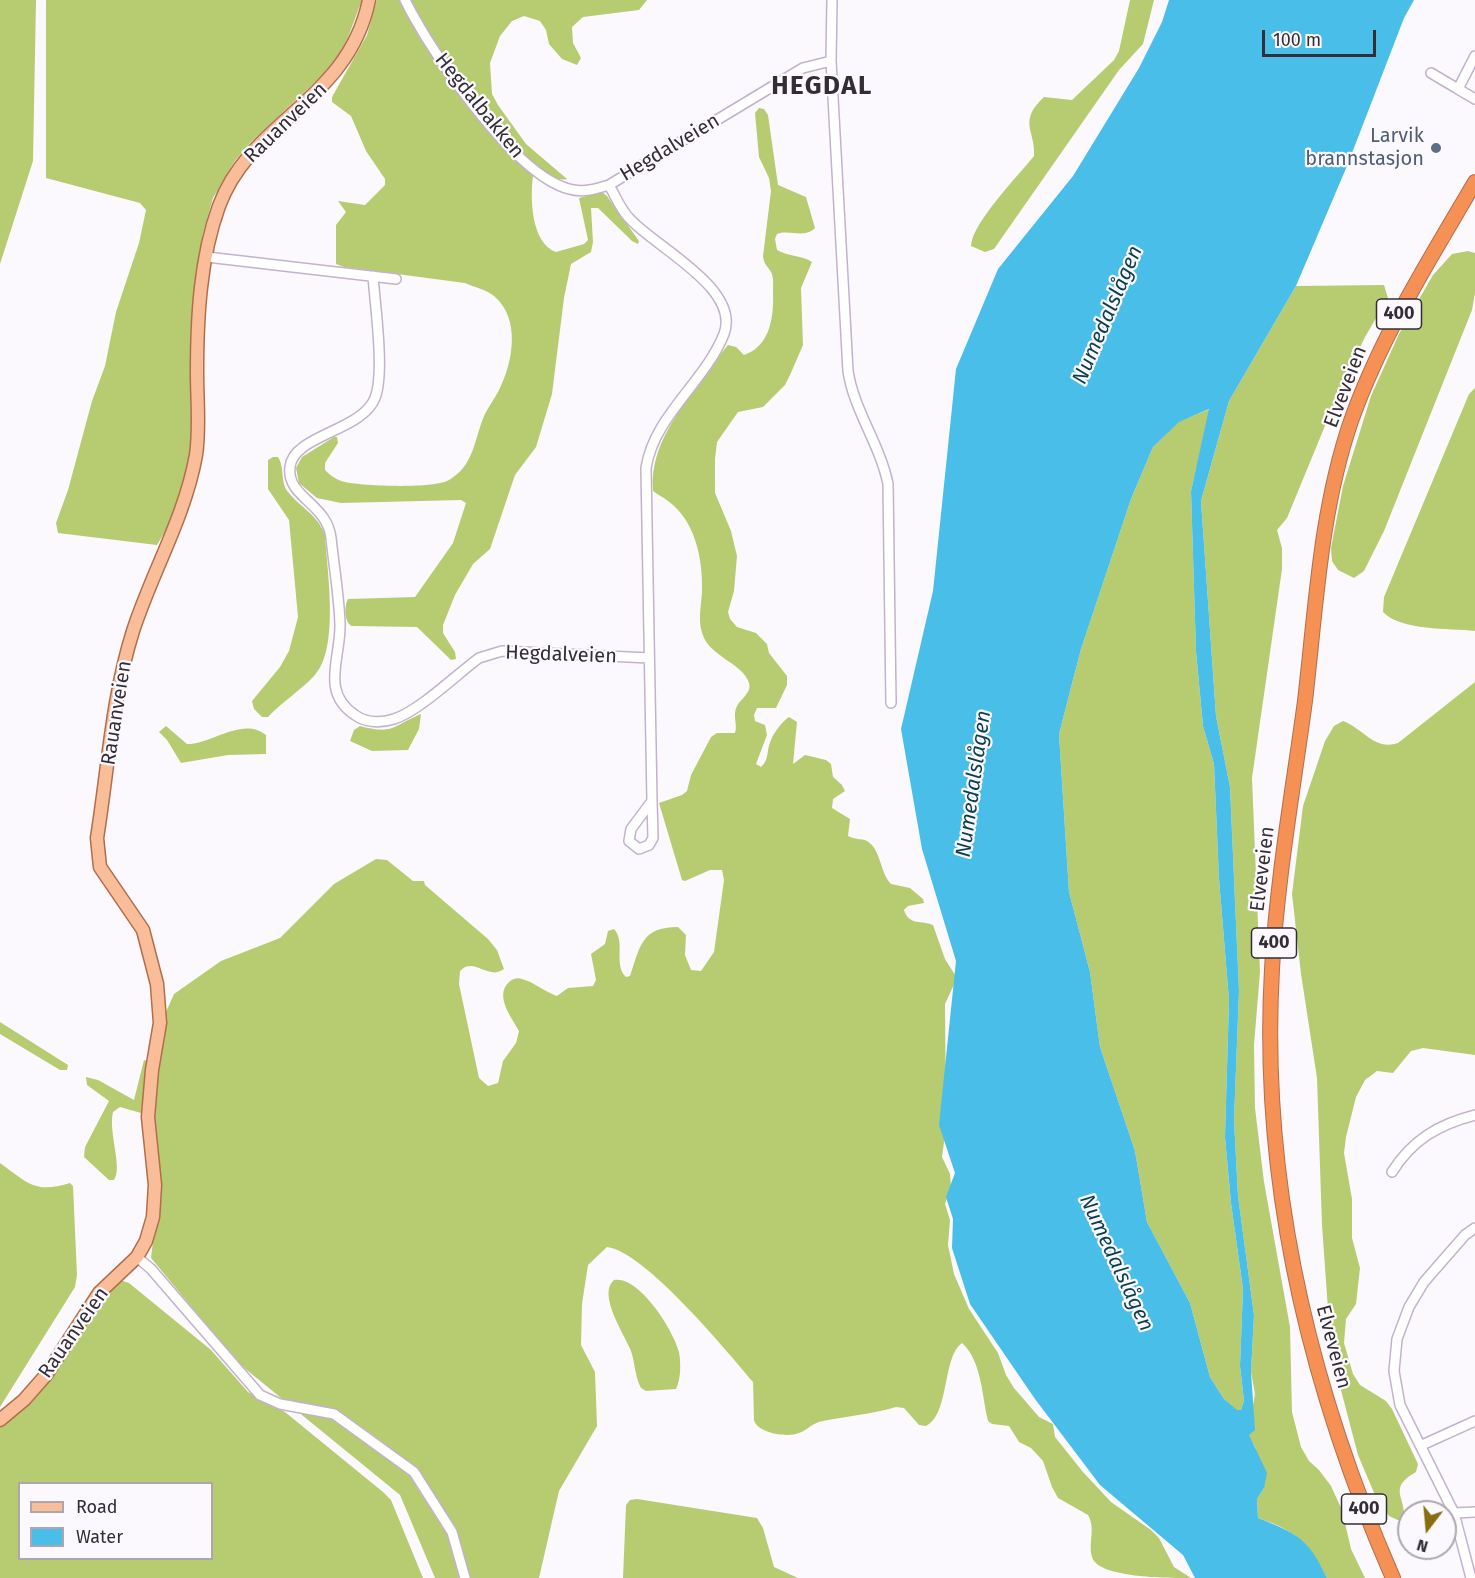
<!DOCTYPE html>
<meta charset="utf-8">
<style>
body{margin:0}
#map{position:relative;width:1475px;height:1578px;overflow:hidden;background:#fcf9fe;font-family:"Fira Sans",sans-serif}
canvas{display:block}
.legend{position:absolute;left:18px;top:1482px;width:195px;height:78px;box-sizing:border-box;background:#fcf9fe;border:2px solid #aca7ae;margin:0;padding:8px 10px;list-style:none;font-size:18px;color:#332d37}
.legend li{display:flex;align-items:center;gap:12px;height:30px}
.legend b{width:30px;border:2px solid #aca7ae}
.north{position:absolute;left:1397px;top:1500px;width:60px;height:60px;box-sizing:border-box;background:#fcf9fe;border:2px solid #aca7ae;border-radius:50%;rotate:196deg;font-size:16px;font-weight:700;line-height:24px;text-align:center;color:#332d37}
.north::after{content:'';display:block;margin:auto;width:21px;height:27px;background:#886e0e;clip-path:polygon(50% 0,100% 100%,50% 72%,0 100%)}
.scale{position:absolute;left:1262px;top:30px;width:114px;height:27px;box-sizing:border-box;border:3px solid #332d37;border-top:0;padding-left:8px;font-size:18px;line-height:21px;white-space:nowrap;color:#332d37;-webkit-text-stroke:4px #fcf9fe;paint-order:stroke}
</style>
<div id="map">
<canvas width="1475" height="1578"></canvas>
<ul class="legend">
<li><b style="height:8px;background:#fabd9a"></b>Road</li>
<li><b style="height:16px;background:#48bee8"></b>Water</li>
</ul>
<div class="north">N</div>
<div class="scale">100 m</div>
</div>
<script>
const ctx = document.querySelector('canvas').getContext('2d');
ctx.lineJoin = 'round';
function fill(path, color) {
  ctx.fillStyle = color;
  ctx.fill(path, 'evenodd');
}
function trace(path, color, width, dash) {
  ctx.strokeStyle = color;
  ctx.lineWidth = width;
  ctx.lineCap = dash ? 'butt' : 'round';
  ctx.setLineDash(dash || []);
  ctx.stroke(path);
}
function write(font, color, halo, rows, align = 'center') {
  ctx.font = font + ' "Fira Sans",sans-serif';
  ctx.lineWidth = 4.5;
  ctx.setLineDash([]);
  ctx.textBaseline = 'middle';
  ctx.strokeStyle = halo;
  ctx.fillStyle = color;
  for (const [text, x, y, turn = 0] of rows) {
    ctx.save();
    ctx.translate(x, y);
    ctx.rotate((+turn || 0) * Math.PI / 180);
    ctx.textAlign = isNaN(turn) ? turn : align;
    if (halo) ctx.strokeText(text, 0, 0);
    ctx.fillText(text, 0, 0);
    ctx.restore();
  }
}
fill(new Path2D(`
 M0,0H36L33,161L0,264Z
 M46,0H362L347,40L332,66L250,143L234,162L213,198L203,233L192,319V440L189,463L169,525L157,545L58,533L56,523L68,490L92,401L105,366L116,312L139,243L146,210L140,203L46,178Z
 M377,0H647L639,10L583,17L572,27L573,43L581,58L577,65L562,59L549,44L546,30L540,21L524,16L512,21L500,36L490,63L492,94L498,105L526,144L567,179C558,182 547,171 536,172L533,176C530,198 531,243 556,252L584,244L588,240L579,198L602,192L607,196L639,241L638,244L632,241L598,208H591L593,242L591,252L571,264L564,298L552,394L536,447L515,475L490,549L473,564L455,595L443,625V633L455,652L456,659L451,660L417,627L352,626C344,622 344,607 348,599L415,597L453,543L466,503L461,500L341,503L317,498L299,483L296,468L302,457L334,437H337L338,443L325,463V470C331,476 337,480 345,482C363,486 434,489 449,480C475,465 474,438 485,414C489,406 495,398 499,390C513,362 521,319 494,296C487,290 474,287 465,283L344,267L336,264V225L346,212L338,201L365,205L385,185V179L366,151L351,116L332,102V97L367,35Z
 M1130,0H1154L1143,44L1119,70L994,249L985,252L971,246C972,223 1018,176 1034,156C1036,131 1017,122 1044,97L1072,100L1114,60L1119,51Z
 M759,108L764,109L768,115L778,185L806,197L815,228C804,239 790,229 777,234L775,239L777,250C789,257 802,255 812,262L801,288L803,345L790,375L785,385L763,407L738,412L717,442L715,459V493L731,531L737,556L734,591L728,612L730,619L737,627L756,633L767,644L769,653L787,676V685L776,708H757L754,715L755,721L765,725L767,735L756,764L761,767C770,759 766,750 771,740C774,732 782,722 789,717L797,722L793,764L805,755L826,760L831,764L833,777L842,785L845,791L833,799L832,808L850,819L848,836C855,840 861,838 867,841C881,849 880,873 891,884L910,888L923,899L924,903L908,906L904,910C909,926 922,920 933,925L945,959L957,978L945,1004L946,1128L942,1157L950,1174L951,1186L945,1204L950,1220L948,1245L954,1274L969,1309L998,1353L1006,1375L1014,1388L1039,1417L1053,1424L1055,1437L1083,1472L1111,1502L1151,1530L1159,1538L1174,1567L1191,1578C1166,1578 1098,1578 1092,1557C1088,1542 1096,1529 1088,1515L1058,1498L1052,1487L1043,1461L1031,1448L1019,1442L1009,1426L992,1424L988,1421C982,1397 982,1361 962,1343C942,1357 950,1414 926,1426L919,1425L904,1408L896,1407C872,1414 848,1416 823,1421C813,1422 808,1430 799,1433C787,1438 757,1433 754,1420L753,1382C727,1351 644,1251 607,1247L588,1265L582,1304L581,1345L595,1372L597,1426L559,1491L539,1578H435L400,1495L237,1362L151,1258L154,1233L153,1125L156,1076L166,1012L174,994L221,961L280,938L334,884L376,859L387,860L413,881H424L425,885L488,939L497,950L504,969C488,981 474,956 460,971L459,984L479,1078L488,1086L498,1083L503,1061L516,1043L519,1031C512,1018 494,996 509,982C512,979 518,977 522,979C534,982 545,992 557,996L568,988L593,986L596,980L591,954L605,944L608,931L614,929C626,942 613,965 626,977L630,976C640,947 641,927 678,927L686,935L685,955L691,970L701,971L714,952L724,880L722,870H710L685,881L682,880L659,803L682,795L687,791L691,775L711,737L717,733H735C738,724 732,715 737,706C741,699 752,692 749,683C744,665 713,657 704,638C697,623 701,608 702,592C703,561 696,521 668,501C663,497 658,495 653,491C648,438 695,392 723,351L728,345L736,347L744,355C771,346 774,315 773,291C773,286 774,277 771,272C767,265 764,265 763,256L771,191L769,178L759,157L755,113Z
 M1468,251L1475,253V293L1472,310L1384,531L1364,571L1354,578L1338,570L1332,561L1331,548L1343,486L1371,396L1399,334L1433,275L1452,254Z
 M1384,285L1388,298L1365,337L1341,387L1287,518L1277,530L1282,548V569L1252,778L1260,972L1254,1045L1255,1108L1264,1182L1290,1327L1292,1412L1301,1447L1309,1461L1319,1470L1331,1486L1342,1510L1351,1549L1365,1578H1327C1309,1542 1296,1531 1258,1518L1257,1499L1264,1488L1255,1447L1248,1435L1255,1394L1251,1372L1254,1315L1238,1196L1234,1120L1239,991L1230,787L1216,716L1201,501L1229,401L1296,286Z
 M1475,388V631C1449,628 1401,631 1383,612L1384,597L1469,394Z
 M1210,409L1191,491L1196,651L1203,726L1214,764L1219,879L1229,1000L1225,1137L1231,1203L1243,1289L1240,1366L1244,1401L1241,1410H1236L1224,1399L1210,1377L1190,1303L1147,1222L1135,1151L1100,1047L1090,972L1069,892L1059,734L1081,649L1131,499L1153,447L1178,422Z
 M273,457H278C285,468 280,482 288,492C301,508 318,515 325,535C327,571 340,649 314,676C300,691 283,701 268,717H262L254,709L252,701L280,667L289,651L298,617L289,520L268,489V460Z
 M1475,682V1055L1423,1048L1411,1051L1393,1073L1377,1071L1365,1080L1356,1097L1346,1137L1344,1153L1352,1199V1238L1360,1268L1356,1304L1346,1319L1344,1343L1353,1374L1360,1385L1386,1401L1392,1409L1418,1464L1416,1472C1384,1490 1411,1500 1402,1522L1389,1516L1375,1495L1358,1455L1331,1352L1322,1225L1317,1078L1301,974L1292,894L1303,806L1325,741L1334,726L1343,721C1363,728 1374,751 1398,743Z
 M421,714L419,729L408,750L372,751L350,741L354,730L360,726C394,735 392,726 421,714Z
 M166,726L187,744C212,744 243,716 266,735V754L228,755L181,763L167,740L159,732Z
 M0,1022L68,1065L67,1070H60L0,1034Z
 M144,1060L147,1061L141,1113L120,1107L113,1112C108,1132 123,1168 114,1180H109L84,1157L85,1147L109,1101L87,1085L86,1077L98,1080L134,1100Z
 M0,1163C28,1183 35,1194 70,1183L73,1186L77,1275L75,1287L0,1407Z
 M120,1280L129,1283L211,1350L248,1392L285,1412L383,1492L391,1500L423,1578H0V1427L46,1383L104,1295ZM20,1484H212V1558H20Z
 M614,1280C639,1275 674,1331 679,1352C681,1363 681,1379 676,1389L646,1391L641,1388C635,1377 635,1363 631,1351C624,1334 597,1294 614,1280Z
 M637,1499L757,1518L763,1528L774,1567L798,1578H623L626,1505L630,1500Z`), '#b7cb70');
fill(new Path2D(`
 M1169,0H1414L1404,18L1347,166L1296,286L1229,401L1201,501L1216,716L1230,787L1239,991L1234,1120L1238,1196L1254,1315L1251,1372L1255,1430L1249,1435L1267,1473L1264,1488L1257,1499L1258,1518C1298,1534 1308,1538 1327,1578H1195L1183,1555L1100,1485L1035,1399L970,1304L952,1248L953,1219L946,1197L955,1173L939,1125L956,961L922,849L901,729L933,591L956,369L998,269L1073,176L1139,68L1162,22ZM1209,409L1191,491L1196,651L1203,726L1214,764L1219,879L1229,1000L1225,1137L1231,1203L1243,1289L1240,1366L1244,1401L1241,1410H1237L1224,1399L1210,1377L1190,1303L1147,1222L1135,1151L1100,1047L1090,972L1069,892L1059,734L1081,649L1131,499L1153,447L1179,422Z`), '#48bee8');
const minor = new Path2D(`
 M405,0C430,51 513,174 569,189C583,193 596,189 609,185
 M832,0L831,61L848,371C854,411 880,444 888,484L891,703
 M1475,56L1458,89L1475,99
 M1431,73L1458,89
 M207,257L396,279
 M373,276C375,305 385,373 375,398C362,431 293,435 290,467C286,497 327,503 331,538C334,567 339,595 340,624C341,658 320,692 355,715C366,723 381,723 394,719C419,711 456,675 479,658L502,651L649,658
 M652,801L653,838L649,845L639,849L629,841L631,829L652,801L646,468C654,416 705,382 724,334C741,289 657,248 631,220C621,211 616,197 609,185L803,68L831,61
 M1392,1172C1412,1140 1439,1124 1475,1115
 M137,1257L151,1269L260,1395L280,1404L334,1414L414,1472L452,1532L465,1578
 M1422,1445L1475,1421
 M1454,1513L1475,1512
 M1471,1578L1454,1513L1400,1405L1394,1371L1397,1339L1409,1307L1424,1282L1465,1235L1475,1228`);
const major = new Path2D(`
 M0,1420L24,1400L46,1375L99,1293L137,1257L146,1241L153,1217L155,1185L148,1117L152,1070L160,1023L157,984L143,930L100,867L97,838C108,769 112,697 133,631C152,572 185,517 196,455C200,428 197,400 197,373C197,318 200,258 219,206C251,119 348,102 369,0`);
const highway = new Path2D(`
 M1393,1578C1309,1386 1260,1179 1272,969C1277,879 1293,790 1305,701C1316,607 1320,512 1351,421C1381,336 1430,259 1475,182`);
trace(minor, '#c3b2cd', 12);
trace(major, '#b26e4b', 15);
trace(highway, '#b26e4b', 16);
trace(minor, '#fff', 9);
trace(major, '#fabd9a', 12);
trace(highway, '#f69156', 14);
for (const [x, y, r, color] of [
 [1436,148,6,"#5c6f8a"]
]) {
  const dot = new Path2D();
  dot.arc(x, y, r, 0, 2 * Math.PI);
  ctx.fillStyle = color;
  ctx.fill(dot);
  trace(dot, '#fcf9fe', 2);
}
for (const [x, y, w] of [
 [1399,314,45],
 [1274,943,45],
 [1364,1509,45]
]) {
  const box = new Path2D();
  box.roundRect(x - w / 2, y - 15, w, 30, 4.5);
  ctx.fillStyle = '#fcf9fe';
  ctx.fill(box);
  trace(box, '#332d37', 1.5);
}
write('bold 18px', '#332d37', null, [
 ["400",1399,314],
 ["400",1274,943],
 ["400",1364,1509]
]);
write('20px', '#332d37', '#fcf9fe', [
 ["Hegdalbakken",479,106,51],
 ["Rauanveien",286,123,-44],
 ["Hegdalveien",670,148,-31],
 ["Elveveien",1346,387,-69],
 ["Hegdalveien",561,655,2],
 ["Rauanveien",117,713,-81],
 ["Elveveien",1263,869,-83],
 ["Rauanveien",74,1333,-55],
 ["Elveveien",1333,1347,75]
]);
write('20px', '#4e5e75', '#fcf9fe', [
 ["Larvik",1424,136],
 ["brannstasjon",1424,159]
], 'right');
write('italic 21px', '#0a3f50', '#fcf9fe', [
 ["Numedalslågen",1108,315,-67],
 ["Numedalslågen",974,784,-82],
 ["Numedalslågen",1116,1263,65]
]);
ctx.letterSpacing = '1.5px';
write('bold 26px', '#332d37', '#fcf9fe', [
 ["HEGDAL",822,87]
]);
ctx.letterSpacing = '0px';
</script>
